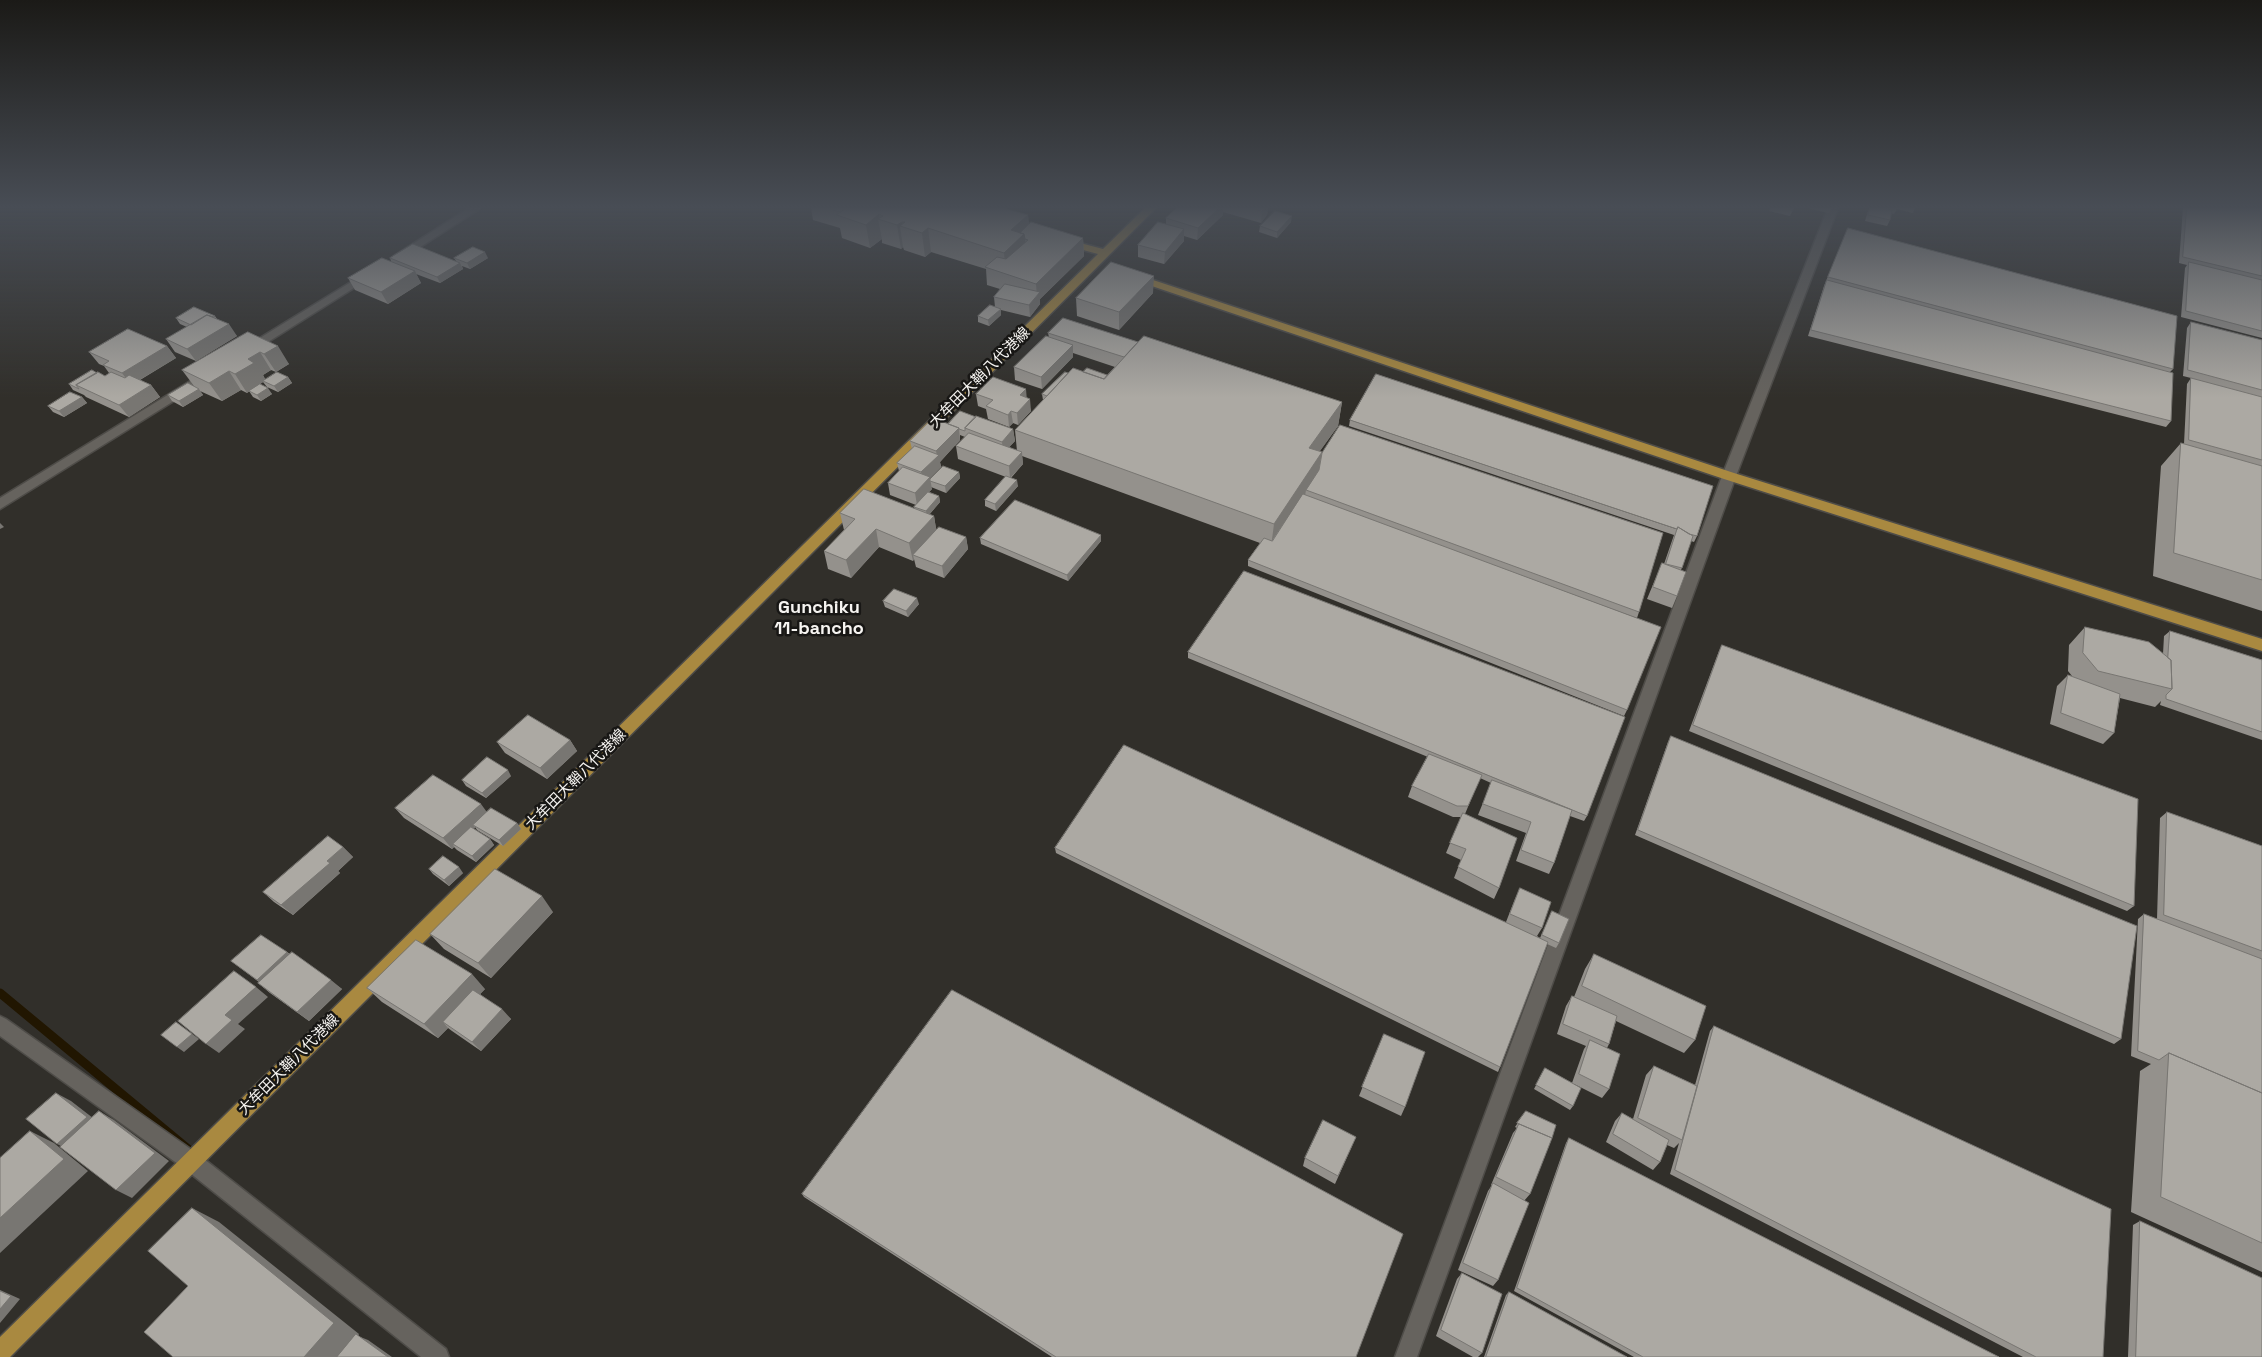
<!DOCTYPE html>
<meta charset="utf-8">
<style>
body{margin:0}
canvas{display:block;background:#312f2a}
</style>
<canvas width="2262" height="1357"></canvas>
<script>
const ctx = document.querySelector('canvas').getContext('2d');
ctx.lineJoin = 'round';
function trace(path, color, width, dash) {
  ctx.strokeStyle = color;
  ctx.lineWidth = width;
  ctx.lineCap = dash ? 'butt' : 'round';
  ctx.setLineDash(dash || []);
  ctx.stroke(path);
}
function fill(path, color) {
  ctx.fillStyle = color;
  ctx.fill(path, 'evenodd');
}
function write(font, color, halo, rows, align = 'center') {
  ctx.font = font + ' "Space Grotesk","Noto Sans JP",sans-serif';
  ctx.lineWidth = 5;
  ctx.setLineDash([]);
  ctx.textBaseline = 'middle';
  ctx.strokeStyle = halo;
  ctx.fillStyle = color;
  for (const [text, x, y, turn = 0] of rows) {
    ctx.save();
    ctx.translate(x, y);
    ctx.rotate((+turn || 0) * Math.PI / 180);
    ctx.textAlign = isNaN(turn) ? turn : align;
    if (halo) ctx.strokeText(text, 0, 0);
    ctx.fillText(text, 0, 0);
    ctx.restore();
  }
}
trace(new Path2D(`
 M0,993L188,1149`), '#211601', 9);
const minor = new Path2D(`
 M469,208H481L403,258L399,259L394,256Z
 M1828,208H1838L1736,476L1417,1357H1395L1722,476Z
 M369,271L375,274L373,276L252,352L248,353L242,349Z
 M210,369L216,373L214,376L0,509V498Z
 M0,1016L6,1019L199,1155L446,1349L449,1357H421L185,1169L0,1036Z`);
const major = new Path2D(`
 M1145,208H1156L10,1357H0V1337L1098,254L1061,244V240L1065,239L1103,249Z
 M1135,274L1734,473L2262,639V651L1724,479L1131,279L1129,277L1131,275Z`);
trace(minor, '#4e4c48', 3);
trace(major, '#4e4c48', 3);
fill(minor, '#66635e');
fill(major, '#a98940');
fill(new Path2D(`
 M811,208H1003L1028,215L1029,225L1083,238L1084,256L1040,299V304L1030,317L1001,310V315L989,326L978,322V316L995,307L994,297L1000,289L987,285L986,269L931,252L925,257L904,250L903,247L901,249L882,243V239L870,248L842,238L840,228L813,220Z
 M1177,208H1268L1267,215L1261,223L1223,212V215L1197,240L1184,236V241L1164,264L1138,257V245L1166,224V218Z
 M1770,208H1794L1790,216L1769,211Z
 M1807,208H1832L1829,213Z
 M1869,208H1915L1913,213L1897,209L1894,214L1891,213L1890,220L1887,226L1865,221Z
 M2183,208H2262V338L2181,317L2185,268L2187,265L2179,263Z
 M1291,222L1277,238L1259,232L1260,226Z
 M1848,228L2173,369L2170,372L2171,421L2166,427L1808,336L1824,286Z
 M390,258L456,261L454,258H488L470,269L462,266L463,269L440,283L416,274L421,283L388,304L355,290L348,278L391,261Z
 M1153,293L1119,330L1077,316L1076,298Z
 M215,316L217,319L237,336L196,361L175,352L166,339L187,327L180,324L176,318Z
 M2191,322L2262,340V611L2153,576L2161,466L2181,443L2184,444L2187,384L2191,378L2183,376L2187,328Z
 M248,332L289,364L276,372L271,370L263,375L265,379L288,377L292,383L278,392L267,387L263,382L260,384L272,394L261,401L253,397L249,391L247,393L241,390L222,401L200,391L203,395L183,407L172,401L168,395L194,386L182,370Z
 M1048,333L1138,342L1342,402L1338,426L1319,452L1639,612L1637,618L1501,568L1627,710L1624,716L1248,566V560L1260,543L1022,456L1023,464L1011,478L1018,486L996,511L985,506V500L1006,477L958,459L956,446L965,437L960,435V440L940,462L941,467L930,478V479L959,472L960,478L946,493L931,487L932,489L929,492L939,496L940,502L929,515L934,516L936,529L966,537L968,549L944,578L916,567L914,559L913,561L879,547L851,578L828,569L824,551L844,530L840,513L915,509L914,507L916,505L890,495L888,483L899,471L897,463L912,449L910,441L948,424L976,417L1013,429L1015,441L1009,447L1017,451L1015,430L1043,400L1042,394L1068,373L1083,372L1107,375L1115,367L1073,353V357L1042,389L1015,380L1014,367L1049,337Z
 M167,346L176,358L140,380L151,385L160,397L129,417L86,397L84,395L73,390L69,384L105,376L109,373L104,366L99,364L89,352Z
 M976,394L1027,398L1031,411L1018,425L1013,423L1009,427L988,419L986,409L978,406Z
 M82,397L87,403L64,417L53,412L48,406Z
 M1350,420L1697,536L1694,542L1691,541L1681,570L1677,596L1672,608L1647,599L1662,563L1664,564L1674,535L1349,426Z
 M1101,535V541L1068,581L981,544L980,538Z
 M883,601L919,604L908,617L885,607Z
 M2085,627L2163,654L2164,636L2170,631L2262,660V740L2160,705L2161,701L2155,707L2120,698L2114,733L2103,744L2050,724L2057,686L2068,675L2072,676L2068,671L2069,645Z
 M1722,645L2134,906L2127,911L1689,731L1719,651Z
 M1188,652L1587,816L1584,821L1570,816L1554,863L1549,874L1516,861L1526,833L1478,815L1491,783L1480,778L1465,814L1499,888L1494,899L1454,878L1461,860L1446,853L1461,817H1453L1408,797L1412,786L1428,757L1188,658Z
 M1671,736L2121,1039L2114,1044L1635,835L1668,742Z
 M570,740L577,751L547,779L505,753L497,742Z
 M511,776L486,798L466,786L462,780Z
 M395,808L487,812L517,823L521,829L503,846L477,830L475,827L474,829L490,839L494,845L476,862L457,850L454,847L452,849L404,818Z
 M2167,812L2262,846V1272L2131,1212L2140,1071L2151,1064L2131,1056L2138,919L2144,914L2157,919L2160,818Z
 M343,847L353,857L338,871L340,873L293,915L274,902L263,892Z
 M1055,848L1506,922L1515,899L1520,888L1542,928L1537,936L1540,938L1552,911L1559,943L1556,948L1547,944L1500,1067L1498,1072L1056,853Z
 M429,869L463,873L449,886L433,874Z
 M553,912L491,978L444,949L430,934Z
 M287,952L342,989L309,1021L270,993L258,983L259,982L231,961Z
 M1594,954L1695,1040L1684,1053L1616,1021L1609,1044L1607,1048L1609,1089L1602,1098L1574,1084L1573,1106L1570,1110L1534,1089L1545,1068L1572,1083L1584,1049L1586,1046L1557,1034L1566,1006L1572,996L1574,997L1585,969Z
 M367,988L485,989L480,994L511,1019L481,1051L452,1031L448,1028L438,1038L382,1002Z
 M1714,1026L2103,1357H2023L1670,1174L1679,1143L1674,1148L1667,1145L1660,1162L1653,1170L1606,1142L1615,1121L1622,1113L1633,1119L1646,1075L1654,1066L1695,1085L1710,1031Z
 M1384,1034L1405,1107L1401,1116L1359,1096Z
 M1526,1111L1530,1194L1524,1201L1498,1280L1493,1286L1458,1270L1488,1191L1492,1185H1491L1513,1133L1517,1128L1515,1127Z
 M1356,1137L1335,1184L1303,1166L1305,1158Z
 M1569,1138L1999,1357H1634L1514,1291L1566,1143Z
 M802,1194L1356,1357H1052L804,1197Z
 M2140,1221L2262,1357H2128L2133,1225Z
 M1462,1273L1482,1353L1478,1357H1473L1436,1336L1457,1279Z
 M1509,1292L1627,1357H1484L1506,1295Z`), '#94918c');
fill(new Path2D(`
 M1219,208H1223V215L1197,240L1198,228Z
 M1265,208H1268L1267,215L1261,223L1262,211Z
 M879,214L880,220L878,219L882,239L870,248L866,225Z
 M1028,215L1029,239L1028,240L1025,239L1026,258L1006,274L1004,253L1011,230Z
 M1292,216L1291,222L1277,238V232Z
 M902,222L903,227L900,226L903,247L901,249L897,225Z
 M928,228L931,252L925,257L922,233Z
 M1184,229V241L1164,264L1165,252Z
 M1083,238L1084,256L1040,299V304L1030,317L1029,305L1037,296L1036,284Z
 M485,252L488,258L470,269L467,263Z
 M460,263L463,269L440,283L437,277Z
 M415,271L421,283L388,304L381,292Z
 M1154,276L1153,293L1119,330V312Z
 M1001,309V315L989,326L988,320Z
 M229,324L237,336L196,361L187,349Z
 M1073,345V357L1042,389L1041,377Z
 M167,346L176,358L131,385L122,373Z
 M278,346L289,364L276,372L264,354Z
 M260,352L271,370L263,375L266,381H263V382L247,393L235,374L248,359Z
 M229,371L241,390L222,401L209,383Z
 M288,377L292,383L278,392L274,386Z
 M151,385L160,397L129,417L119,405Z
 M268,388L272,394L261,401L257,395Z
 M199,389L203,395L183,407L179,401Z
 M1026,389L1027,401L1020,395Z
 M82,397L87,403L64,417L59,411Z
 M1030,399L1031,411L1018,425L1017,413Z
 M1342,402L1338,426L1305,472L1309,448Z
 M1011,411L1013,423L1009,427L1008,415Z
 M959,428L960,440L940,462L941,467L930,478L932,489L917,505L915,493L923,484L921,472L937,456L936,451Z
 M1013,429L1015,441L1003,454L1002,442Z
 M1022,452L1023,464L1010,478L1009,466Z
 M1322,452L1318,476L1306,490L1305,496L1271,547L1274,524Z
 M959,472L960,478L946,493L945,486Z
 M1017,480L1018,486L996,511L995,504Z
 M939,496L940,502L927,517L926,511Z
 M934,516L937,534L913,555L914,559L913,561L909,543Z
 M0,523L4,527L0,529Z
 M876,529L879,547L851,578L846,560Z
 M1101,535V541L1068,581L1067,575Z
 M966,537L968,549L944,578L942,566Z
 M917,598L919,604L908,617L906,611Z
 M570,740L577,751L547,779L540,768Z
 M508,770L511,776L486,798L482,793Z
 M481,804L489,815L473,825L475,827L455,846L453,844L454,847L452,849L443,838Z
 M517,823L521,829L503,846L499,840Z
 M490,839L494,845L476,862L472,856Z
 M343,847L353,857L338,871L340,873L293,915L281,905L327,861Z
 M459,867L463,873L449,886L444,880Z
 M542,896L553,912L491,978L478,963Z
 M287,952L298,962L269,989L257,980Z
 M472,974L485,989L449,1026L443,1022L448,1028L438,1038L424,1024Z
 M331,980L342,989L309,1021L297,1012Z
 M256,987L268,997L238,1024L245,1029L219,1053L206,1044L225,1015Z
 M502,1009L511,1019L481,1051L472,1042Z
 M183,1027L199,1039L184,1052L177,1047Z
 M56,1093L71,1101L102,1125L73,1152L57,1144Z
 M99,1111L114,1120L169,1161L132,1198L116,1190Z
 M30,1131L54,1143L88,1171L0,1253V1218Z
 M192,1208L219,1222L359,1334L358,1336L368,1340L392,1357H304Z
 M0,1290L20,1299L0,1323Z`), '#787672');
const building = new Path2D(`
 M827,208H846L841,212Z
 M846,208H1003L1028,215L1011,230L1024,234L1004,253L928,228L922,233L900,226L905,222H902L897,225L878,219L883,216L879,214L866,225L837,215Z
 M1177,208H1219L1198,228L1166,218Z
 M1251,208H1265L1262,211Z
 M1782,208H1794L1793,210Z
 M1870,208H1882L1892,210L1890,220L1868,215Z
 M2187,208H2262V276L2183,257Z
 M1275,211L1292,216L1277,232L1260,226Z
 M1031,222L1083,238L1036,284L985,267L997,257L1006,259L1028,240L1025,239L1024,234L1020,233Z
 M1158,222L1184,229L1165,252L1138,245Z
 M1848,228L2177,316L2173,369L1828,277Z
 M413,244L460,263L437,277L390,258Z
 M473,247L485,252L467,263L454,258Z
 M382,258L415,271L381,292L348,278Z
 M1111,262L1154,276L1119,312L1076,298Z
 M2189,262L2262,280V331L2186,311Z
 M1827,280L2173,373L2171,421L1811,330Z
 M1005,284L1040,292L1029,305L994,297Z
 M990,305L1001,309L988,320L978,316Z
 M194,307L215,316L214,317L207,315L191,325L176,318Z
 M207,315L229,324L187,349L166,339Z
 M1063,318L1138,342L1124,357L1048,333Z
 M2191,322L2262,340V390L2188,370Z
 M128,329L167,346L122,373L103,365L109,361L89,352Z
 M248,332L278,346L264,354L260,352L248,359L254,363L235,374L229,371L209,383L182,370Z
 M1046,336L1073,345L1041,377L1014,367Z
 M1144,336L1342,402L1309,448L1322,452L1274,524L1015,430L1073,368L1104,379Z
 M1087,368L1107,375L1104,379L1083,372Z
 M92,370L97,373L76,385L79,389L69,384Z
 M98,372L105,376L111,372L125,378L129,375L151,385L119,405L76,385Z
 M277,372L288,377L274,386L263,381Z
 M1065,372L1068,373L1047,396L1042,394Z
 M1376,374L1713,486L1697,536L1689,534L1678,527L1677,529L1350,420Z
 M993,377L1026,389L1020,395L1030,399L1017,413L1011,411L1008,415L986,406L993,400L976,394Z
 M2191,378L2262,397V460L2189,440Z
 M188,383L199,389L179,401L168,395Z
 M260,384L268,388L257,395L249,391Z
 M70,392L82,397L59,411L48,406Z
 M960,411L976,417L965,428V431L959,429V428L948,424Z
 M976,416L1013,429L1002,442L965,428Z
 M933,418L959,428L936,451L910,441Z
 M1340,425L1663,533L1639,612L1306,490L1319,470L1322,453Z
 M969,433L1022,452L1009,466L956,446Z
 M2181,443L2262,466V580L2174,553Z
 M915,446L939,455L921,472L897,463Z
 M943,466L959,472L945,486L930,481V479Z
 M903,467L930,477L915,493L888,483Z
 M1006,476L1017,480L995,504L985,500Z
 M864,489L934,516L909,543L876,529L846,560L824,551L855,519L840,513Z
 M928,492L939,496L926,511L914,507Z
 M1303,494L1661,627L1627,710L1248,560L1264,538L1272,541Z
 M1015,500L1101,535L1067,575L980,538Z
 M939,527L966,537L942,566L913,555Z
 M1678,527L1693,536L1682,568L1666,564Z
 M1662,563L1686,572L1677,596L1653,587Z
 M1244,571L1625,717L1587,816L1188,652Z
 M894,589L917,598L906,611L883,601Z
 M2085,627L2149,642L2171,660L2172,689L2098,671L2083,653Z
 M2170,631L2262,660V732L2166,699V695L2172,689L2171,660L2168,658Z
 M1722,645L2138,799L2134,906L1693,725Z
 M2068,675L2120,694L2114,733L2061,713Z
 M528,715L570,740L540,768L497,742Z
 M1671,736L2137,926L2121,1039L1638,830Z
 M1124,745L1548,942L1500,1067L1055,848Z
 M1429,754L1482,775L1468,806H1457L1412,786Z
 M487,757L508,770L482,793L462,780Z
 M433,775L481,804L443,838L395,808Z
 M1492,780L1572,810L1554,863L1521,850L1531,822L1483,804Z
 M491,808L517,823L499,840L473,825Z
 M2167,812L2262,846V951L2164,915Z
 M1463,813L1517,838L1499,888L1458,867L1466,849L1450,843Z
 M471,827L490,839L472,856L453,844Z
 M328,836L343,847L327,861L330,863L281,905L263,892Z
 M443,856L459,867L444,880L429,869Z
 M495,869L542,896L478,963L430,934Z
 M1520,888L1551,902L1542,928L1510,914Z
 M1552,911L1569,919L1559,943L1542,935Z
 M2144,914L2262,959V1093L2169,1053L2159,1060L2138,1051Z
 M261,935L287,952L257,980L231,961Z
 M416,940L472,974L424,1024L367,988Z
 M292,952L331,980L297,1012L258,983Z
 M1594,954L1706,1006L1695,1040L1582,986Z
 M234,971L256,987L225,1015L232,1020L206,1044L178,1021Z
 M473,990L502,1009L472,1042L443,1022Z
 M952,990L1403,1234L1356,1357H1056L802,1194Z
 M1572,996L1617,1016L1609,1044L1563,1024Z
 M176,1022L192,1034L177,1047L161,1035Z
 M1714,1026L2111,1209L2103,1357H2036L1675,1170Z
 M1384,1034L1425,1052L1405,1107L1362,1087Z
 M1590,1040L1620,1054L1609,1089L1579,1074Z
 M2169,1053L2262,1093V1243L2161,1197Z
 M1654,1066L1697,1086L1682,1140L1638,1118Z
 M1545,1068L1581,1088L1573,1106L1536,1085Z
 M56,1093L87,1117L57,1144L26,1119Z
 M99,1111L155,1153L116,1190L60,1147Z
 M1526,1111L1556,1125L1552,1138L1517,1123Z
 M1622,1113L1669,1140L1660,1162L1613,1134Z
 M1323,1120L1356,1137L1338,1176L1305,1158Z
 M1519,1124L1552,1138L1530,1194L1496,1177Z
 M30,1131L64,1159L0,1218V1158Z
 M1569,1138L1999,1357H1643L1517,1288Z
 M1493,1183L1529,1203L1498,1280L1463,1263Z
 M192,1208L334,1323L304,1357H173L144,1332L188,1286L148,1251Z
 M2140,1221L2262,1278V1357H2136Z
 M1462,1273L1502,1294L1482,1353L1441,1330Z
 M0,1291L11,1296L0,1309Z
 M1509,1292L1627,1357H1486Z
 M356,1334L388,1357H337Z`);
fill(building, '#aca9a3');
trace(building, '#787672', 1);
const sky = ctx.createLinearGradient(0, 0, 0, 398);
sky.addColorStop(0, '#1b1a17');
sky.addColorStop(0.52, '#484d55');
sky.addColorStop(1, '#484d5500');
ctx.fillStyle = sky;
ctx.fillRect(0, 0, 2262, 398);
write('15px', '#f6f4f1', '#181715', [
 ["大牟田大鞘八代港線",980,378,-45],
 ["大牟田大鞘八代港線",576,780,-45],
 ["大牟田大鞘八代港線",289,1065,-45]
]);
write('bold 18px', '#f6f4f1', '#181715', [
 ["Gunchiku",819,608],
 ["11-bancho",819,629]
]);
</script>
